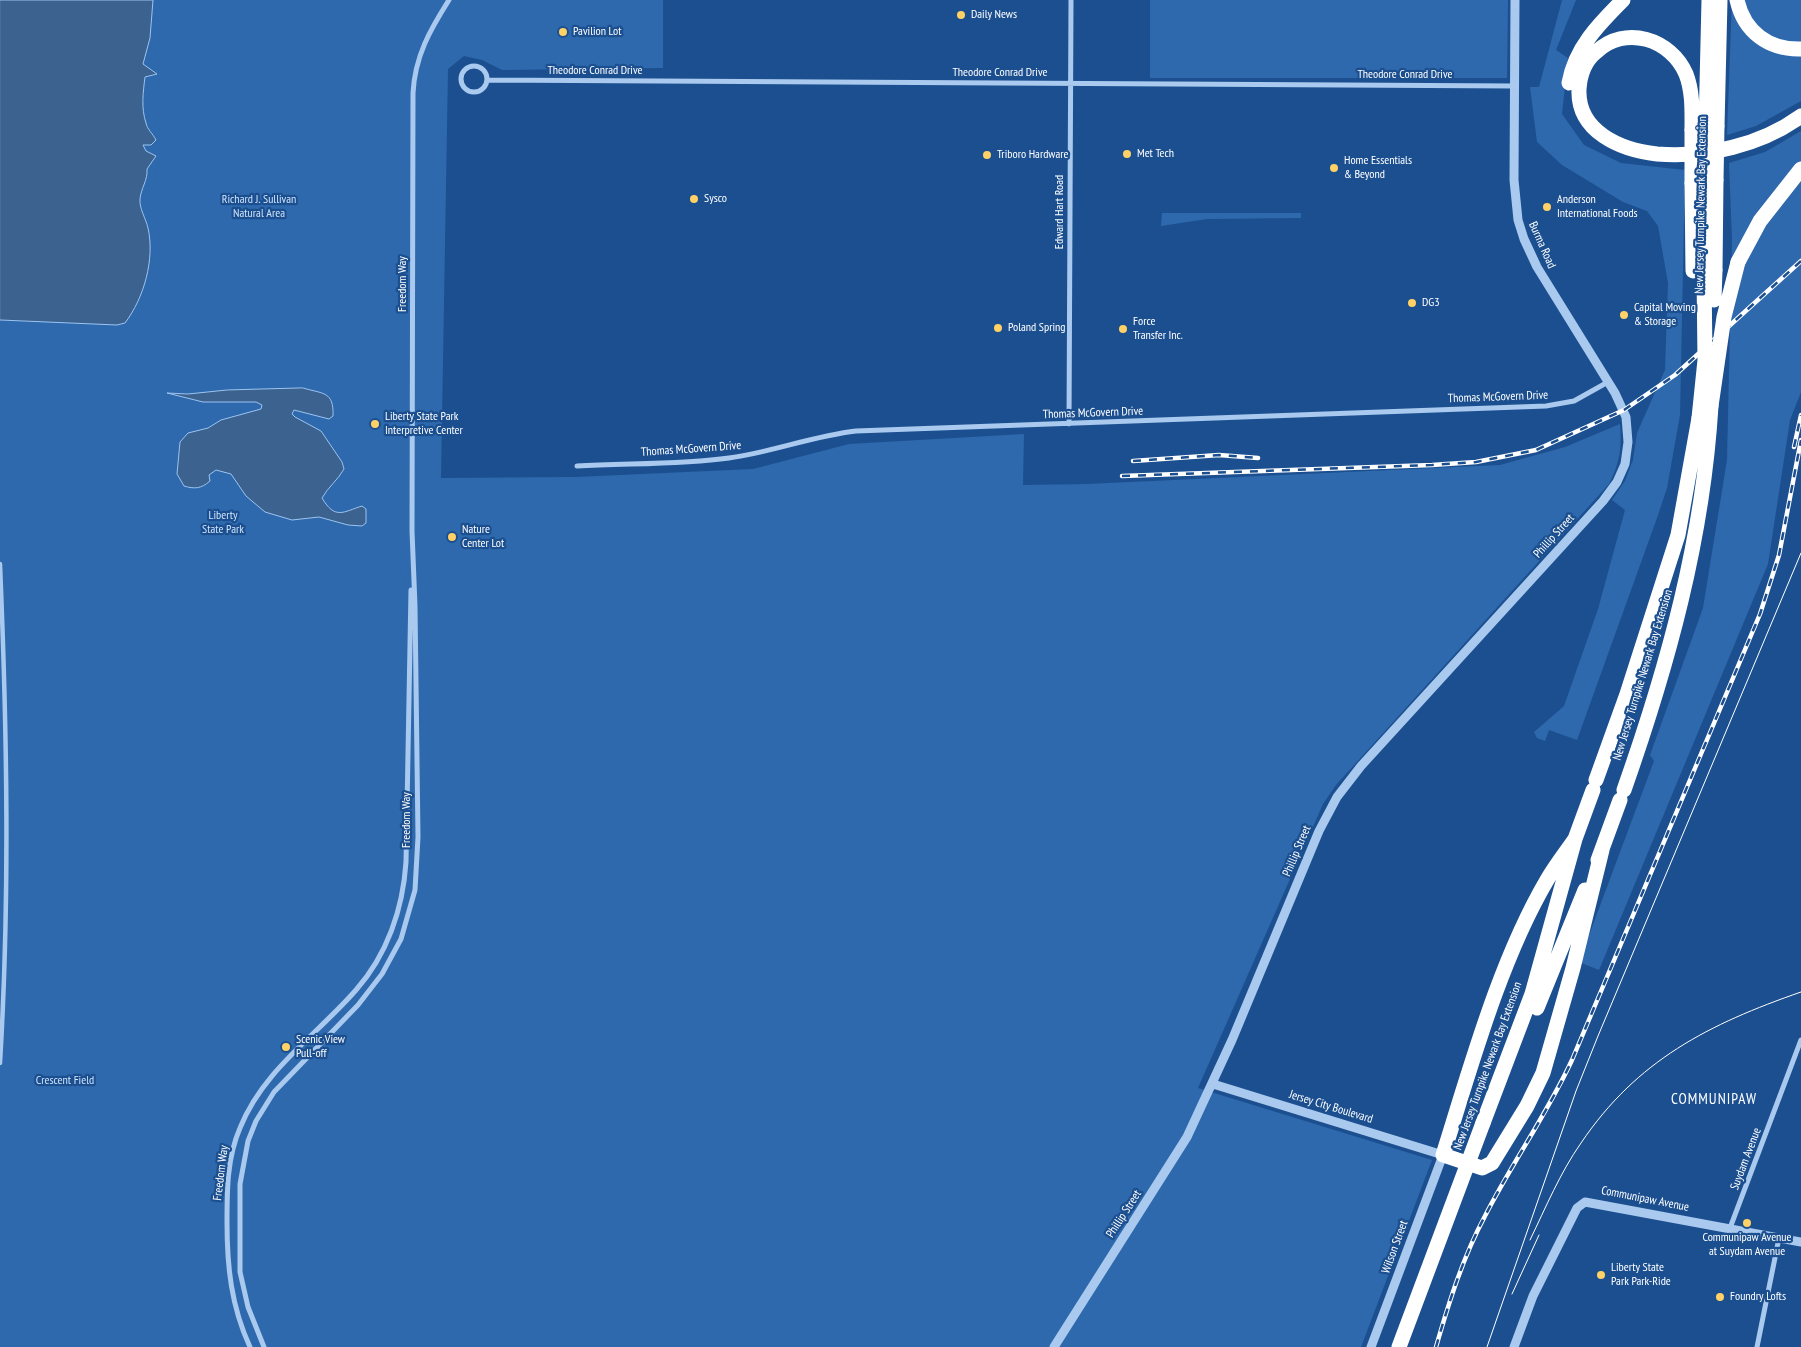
<!DOCTYPE html>
<style>
body{margin:0}
canvas{display:block;background:#1b4f8f}
</style>
<canvas width="1801" height="1347"></canvas>
<script>
const ctx = document.querySelector('canvas').getContext('2d');
ctx.lineJoin = 'round';
function fill(path, color) {
  ctx.fillStyle = color;
  ctx.fill(path, 'evenodd');
}
function trace(path, color, width, dash) {
  ctx.strokeStyle = color;
  ctx.lineWidth = width;
  ctx.lineCap = dash ? 'butt' : 'round';
  ctx.setLineDash(dash || []);
  ctx.stroke(path);
}
function write(font, color, halo, rows, align = 'center') {
  ctx.font = font + ' "PT Sans Narrow",sans-serif';
  ctx.lineWidth = 4.5;
  ctx.setLineDash([]);
  ctx.textBaseline = 'middle';
  ctx.strokeStyle = halo;
  ctx.fillStyle = color;
  for (const [text, x, y, turn = 0] of rows) {
    ctx.save();
    ctx.translate(x, y);
    ctx.rotate((+turn || 0) * Math.PI / 180);
    ctx.textAlign = isNaN(turn) ? turn : align;
    if (halo) ctx.strokeText(text, 0, 0);
    ctx.fillText(text, 0, 0);
    ctx.restore();
  }
}
fill(new Path2D(`
 M137,0H663V68L502,70L482,60L464,56L448,69L441,478L576,477L753,469L849,444L1024,434L1023,485L1087,484L1500,465L1565,447L1620,424C1622,447 1620,463 1609,484L1336,785L1323,804L1198,1088L1432,1160L1361,1347H0V320L111,323Z
 M1150,0H1508L1507,78H1150Z
 M1562,0H1576L1556,50L1568,58L1562,114L1584,145L1621,163L1685,170L1680,415L1667,488L1657,518L1577,740L1549,730L1545,741L1537,738L1534,732L1564,706L1598,609L1625,510L1612,500L1625,481L1633,460L1637,433L1665,370L1668,283L1658,226L1647,211L1623,202L1562,165L1537,142L1530,87H1539Z
 M1732,0H1801V101L1756,126L1727,135Z
 M1801,131V392L1790,420L1768,564L1599,970L1579,962L1654,761L1650,755L1703,608L1727,460L1732,240L1729,163L1765,152Z
 M1162,213H1301V218L1207,219L1161,226Z`), '#2e69ad');
const water = new Path2D(`
 M0,0H153L150,38L143,64L157,74L145,77C143,93 141,108 146,123C147,129 153,134 156,140L151,145H143L146,151L156,156L147,169C148,180 141,188 140,199C139,208 146,219 148,228C155,259 144,298 125,323L117,325L0,320Z
 M303,388C323,394 334,391 333,416L329,419L294,410L292,414L295,417L321,431L342,462L344,469C338,480 328,487 322,498C335,520 343,512 362,506L366,509V523L362,526L348,525L319,517L292,520L265,512L246,496L231,474L216,470L209,475L210,481C201,489 194,489 184,486L177,474L180,442L188,433L208,428L221,420L261,409L262,405L256,402H203L167,393L188,394L227,390Z`);
fill(water, '#3c6290');
trace(water, '#9cc4f0', 1);
trace(new Path2D(`
 M0,564C7,730 10,897 0,1063`), '#a9c9ee', 4.5);
trace(new Path2D(`
 M461 79a13 13 0 1 1 26 0a13 13 0 1 1-26 0Z
 M487,80L1514,86
 M1069,424L1071,0
 M577,466C627,463 679,465 729,458C772,452 813,436 856,431L1546,406L1574,401L1608,382
 M1730,1228L1801,1040
 M250,1347C231,1306 227,1266 227,1222C227,1190 227,1158 240,1128C263,1070 316,1036 356,990C387,955 403,909 406,862L411,590
 M264,1347L248,1307L240,1272V1184L248,1141L256,1121L274,1092L358,1005L382,974L401,939L415,890L418,837L415,606L412,531L413,93C415,56 430,30 449,0
 M1757,1347L1779,1238`), '#a9c9ee', 5);
trace(new Path2D(`
 M1213,1084L1443,1155L1371,1347
 M1054,1347L1187,1137L1232,1040L1319,831L1337,797L1361,766L1603,501L1617,482L1625,464L1628,442L1626,417L1615,393L1537,267L1524,239L1518,220L1514,180L1515,0
 M1514,1347L1533,1296L1577,1208L1585,1202L1801,1242`), '#a9c9ee', 9);
trace(new Path2D(`
 M1737,0C1744,32 1769,50 1801,49
 M1569,83C1575,48 1599,24 1623,0
 M1717,126L1720,0
 M1706,128L1709,0
 M1692,130C1692,112 1693,92 1686,74C1671,39 1625,24 1596,52C1585,61 1580,75 1579,89C1577,132 1621,150 1657,154C1706,158 1761,145 1801,116
 M1692,183L1693,271
 M1738,262L1760,221L1801,169
 M1715,270L1716,180
 M1704,274L1705,182
 M1596,780L1627,694L1678,535L1699,418
 M1624,790C1668,665 1703,539 1711,406
 M1575,839C1566,852 1555,866 1547,880C1500,960 1471,1066 1443,1155L1482,1168L1492,1163L1527,1106L1543,1073L1573,968L1602,850
 M1598,860L1620,800
 M1537,1008L1585,890
 M1483,1123L1532,994L1575,839L1593,790`), '#fff', 15);
trace(new Path2D(`
 M1530,1240C1546,1207 1560,1173 1581,1143C1637,1060 1709,1024 1801,992
 M1512,1294L1539,1235
 M1487,1347L1576,1091L1598,1036L1801,553`), '#fff', 1);
const rail = new Path2D(`
 M1794,447L1801,415
 M1133,461L1219,455L1258,458
 M1122,476L1432,465L1476,462L1536,450L1624,410L1675,375L1801,261
 M1436,1347C1449,1302 1463,1257 1485,1216C1512,1163 1547,1114 1572,1060L1760,614L1779,555L1801,440`);
trace(rail, '#fff', 4.5);
trace(rail, '#1b4f8f', 2.5, [8]);
trace(new Path2D(`
 M1692,130V183
 M1716,180L1717,126
 M1705,182L1706,128
 M1714,300L1715,270
 M1711,406L1724,317L1738,262
 M1699,418L1705,360L1704,274
 M1399,1347L1483,1123`), '#fff', 15);
for (const [x, y, r, color] of [
 [961,15,5,"#ffd166"],
 [563,32,5,"#ffd166"],
 [1127,154,5,"#ffd166"],
 [987,155,5,"#ffd166"],
 [1334,168,5,"#ffd166"],
 [694,199,5,"#ffd166"],
 [1547,207,5,"#ffd166"],
 [1412,303,5,"#ffd166"],
 [1624,315,5,"#ffd166"],
 [998,328,5,"#ffd166"],
 [1123,329,5,"#ffd166"],
 [375,424,5,"#ffd166"],
 [452,537,5,"#ffd166"],
 [286,1047,5,"#ffd166"],
 [1747,1223,5,"#ffd166"],
 [1601,1275,5,"#ffd166"],
 [1720,1297,5,"#ffd166"]
]) {
  const dot = new Path2D();
  dot.arc(x, y, r, 0, 2 * Math.PI);
  ctx.fillStyle = color;
  ctx.fill(dot);
  trace(dot, '#1b4f8f', 2);
}
write('12px', '#fff', '#1b4f8f', [
 ["Daily News",971,15],
 ["Pavilion Lot",573,32],
 ["Met Tech",1137,154],
 ["Triboro Hardware",997,155],
 ["Home Essentials",1344,161],
 ["& Beyond",1344,175],
 ["Sysco",704,199],
 ["Anderson",1557,200],
 ["International Foods",1557,214],
 ["DG3",1422,303],
 ["Capital Moving",1634,308],
 ["& Storage",1634,322],
 ["Force",1133,322],
 ["Transfer Inc.",1133,336],
 ["Poland Spring",1008,328],
 ["Liberty State Park",385,417],
 ["Interpretive Center",385,431],
 ["Nature",462,530],
 ["Center Lot",462,544],
 ["Scenic View",296,1040],
 ["Pull-off",296,1054],
 ["Communipaw Avenue",1747,1238,"center"],
 ["at Suydam Avenue",1747,1252,"center"],
 ["Liberty State",1611,1268],
 ["Park Park-Ride",1611,1282],
 ["Foundry Lofts",1730,1297]
], 'left');
write('12px', '#fff', '#1b4f8f', [
 ["Theodore Conrad Drive",595,71],
 ["Theodore Conrad Drive",1000,73],
 ["Theodore Conrad Drive",1405,75],
 ["New Jersey Turnpike Newark Bay Extension",1701,205,-89],
 ["Edward Hart Road",1060,212,-90],
 ["Burma Road",1542,245,66],
 ["Freedom Way",403,284,-90],
 ["Thomas McGovern Drive",1498,397,-2],
 ["Thomas McGovern Drive",1093,413,-2],
 ["Thomas McGovern Drive",691,449,-4],
 ["Phillip Street",1554,536,-48],
 ["New Jersey Turnpike Newark Bay Extension",1643,675,-73],
 ["Freedom Way",407,820,-90],
 ["Phillip Street",1297,851,-67],
 ["New Jersey Turnpike Newark Bay Extension",1488,1066,-70],
 ["Jersey City Boulevard",1331,1107,17],
 ["Suydam Avenue",1746,1159,-69],
 ["Freedom Way",221,1173,-83],
 ["Communipaw Avenue",1645,1199,11],
 ["Phillip Street",1124,1214,-57],
 ["Wilson Street",1395,1247,-70]
]);
write('12px', '#cfe3fa', '#1b4f8f', [
 ["Richard J. Sullivan",259,200],
 ["Natural Area",259,214],
 ["Liberty",223,516],
 ["State Park",223,530],
 ["Crescent Field",65,1081]
]);
ctx.letterSpacing = '1px';
write('15px', '#fff', '#1b4f8f', [
 ["COMMUNIPAW",1714,1100]
]);
ctx.letterSpacing = '0px';
</script>
